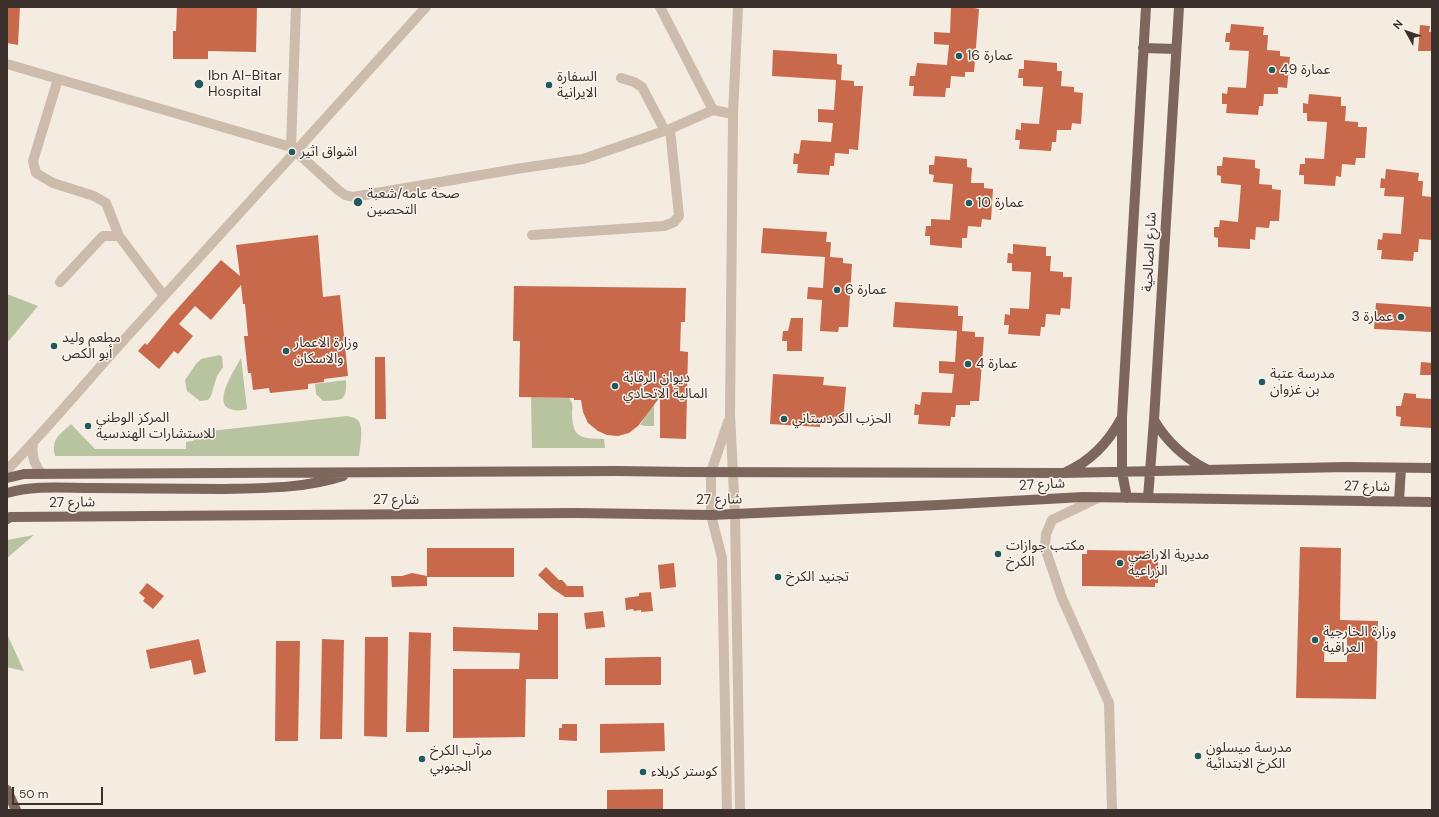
<!DOCTYPE html>
<meta charset="utf-8">
<style>
body{margin:0}
#map{position:relative;width:1439px;height:817px;overflow:hidden;background:#f4ebe1;font-family:"DM Sans",sans-serif}
canvas{display:block}
.frame{position:absolute;inset:0;border:8px solid #3b302b;pointer-events:none}
.north{position:absolute;left:1387px;top:12px;width:40px;height:40px;-webkit-text-stroke:3px #fbf5ee;paint-order:stroke;rotate:310deg;font-size:11px;font-weight:700;line-height:16px;text-align:center;color:#3b302b}
.north::after{content:'';display:block;margin:auto;width:14px;height:18px;background:#3b302b;clip-path:polygon(50% 0,100% 100%,50% 72%,0 100%)}
.scale{position:absolute;left:12px;top:787px;width:91px;height:18px;box-sizing:border-box;border:2px solid #3b302b;border-top:0;padding-left:5px;font-size:12px;line-height:14px;white-space:nowrap;color:#3b302b;-webkit-text-stroke:3px #fbf5ee;paint-order:stroke}
</style>
<div id="map">
<canvas width="1439" height="817"></canvas>
<div class="frame"></div>
<div class="north">N</div>
<div class="scale">50 m</div>
</div>
<script>
const ctx = document.querySelector('canvas').getContext('2d');
ctx.lineJoin = 'round';
function fill(path, color) {
  ctx.fillStyle = color;
  ctx.fill(path, 'evenodd');
}
function trace(path, color, width, dash) {
  ctx.strokeStyle = color;
  ctx.lineWidth = width;
  ctx.lineCap = dash ? 'butt' : 'round';
  ctx.setLineDash(dash || []);
  ctx.stroke(path);
}
function write(font, color, halo, rows, align = 'center') {
  ctx.font = font + ' "DM Sans","Noto Sans Arabic",sans-serif';
  ctx.lineWidth = 3;
  ctx.setLineDash([]);
  ctx.textBaseline = 'middle';
  ctx.strokeStyle = halo;
  ctx.fillStyle = color;
  for (const [text, x, y, turn = 0] of rows) {
    ctx.save();
    ctx.translate(x, y);
    ctx.rotate((+turn || 0) * Math.PI / 180);
    ctx.textAlign = isNaN(turn) ? turn : align;
    if (halo) ctx.strokeText(text, 0, 0);
    ctx.fillText(text, 0, 0);
    ctx.restore();
  }
}
fill(new Path2D(`
 M7,294L38,306L7,343Z
 M220,355L222,357L223,367L217,376L211,396L208,400L200,401L187,391L185,380L196,364L201,359Z
 M241,358L247,409C243,410 238,411 234,410C209,407 236,368 241,358Z
 M346,380C347,402 342,400 323,401L316,394L315,384Z
 M531,397L569,398C573,403 573,406 572,412C572,439 581,438 604,439L605,448H532Z
 M654,401V426H646L640,425C646,417 647,408 654,401Z
 M347,416C350,417 354,417 356,419C365,423 360,447 359,456H55C51,438 59,436 71,424L95,449H186V442L193,441L201,432Z
 M34,535L7,558V540Z
 M7,634L24,671L7,667Z`), '#b8c4a0');
fill(new Path2D(`
 M7,7H20L18,45L7,43Z
 M177,7H257L256,52L208,51V59H173V31H176Z
 M951,7H970L979,9L974,72H965V77L951,76L950,88H946L945,97L913,96L914,86H909L910,76H915L917,63L947,65L949,45L934,44V32L950,33Z
 M1231,24L1264,27L1263,35H1268L1267,50L1280,51V56L1290,57L1287,88L1278,87V94H1264L1263,106H1259L1258,115L1226,113L1227,104H1222V93L1227,94L1228,87L1246,88L1249,51L1229,50L1230,42H1225L1226,33H1230Z
 M1420,25L1430,26L1429,32H1432V51H1418Z
 M773,50L837,54V64L842,65L841,80L854,81V86H863L858,150L849,149V154L835,153L834,166H830L829,175L797,173L798,164H793L794,153L799,154L801,140L831,142L833,123L818,122V109L834,110L836,80L772,76Z
 M1024,60L1057,63V71H1062L1061,86L1074,87V92L1083,93L1081,124L1072,123L1071,130H1057L1056,142H1052L1051,151L1019,149L1020,140H1015L1016,129L1021,130V123L1039,124L1043,87L1023,86V78H1018L1019,69H1024Z
 M1309,94L1341,97V106H1346L1345,121L1358,122V127H1367L1365,158H1356L1355,165L1342,164L1341,177L1336,176L1335,186L1304,184V175H1299L1300,164H1305V158L1324,159L1327,122L1307,121V113H1303V103L1308,104Z
 M935,156L967,159V167L972,168L971,183H984V188L993,189L991,220L982,219L981,227L968,226L967,238H962V248L930,245V236H925L926,226H931V219L950,220L953,184L933,182L934,175L929,174V165H934Z
 M1223,157L1255,160V168L1260,169L1259,184L1272,185V189L1281,190L1279,221H1270L1269,228L1256,227L1255,240L1250,239V249L1218,247V238L1214,237V227H1219L1220,220L1238,222L1241,185L1221,183V176L1217,175V166H1222Z
 M1386,169L1419,173L1418,181H1423L1422,196L1432,197V240L1419,239L1418,252H1414L1413,261L1381,259L1382,250H1377L1378,239L1382,240L1383,233L1401,234L1404,197L1384,196L1385,188H1380L1381,178L1385,179Z
 M763,228L827,232L826,242H831L830,257L843,258V263L852,264L848,327H839L838,332L820,331L822,300L807,299L808,287L823,288L825,257L761,253Z
 M318,235L323,297L340,295L348,376L324,379V382L308,384V389L270,393L269,388L253,390L251,373H248L244,336H248L245,304H243L241,285L211,320L195,306L179,324L193,336L178,354L174,351L159,369L138,351L145,343L147,345L170,317L221,260L240,276L236,245Z
 M1013,244L1046,247V256H1051L1050,271L1063,272V277H1072L1070,309L1061,308L1060,315L1046,314L1045,327H1041L1040,336L1008,334L1009,325H1004L1005,314L1010,315V308L1029,309L1031,272L1012,271V263H1007L1008,253L1013,254Z
 M514,286L686,288L685,322H681L680,351L688,352L686,439L660,438V397L638,426L629,433L618,436L607,435L598,431L588,423L583,412L581,400H574V398L519,397L520,341H513Z
 M895,302L958,306V316H963L962,331L975,332V337H984L979,401H970V405H956L955,417H951L950,426L918,424L919,415H914L915,404L920,405L922,392L952,393L954,374L939,373V361L955,362L957,331L893,327Z
 M1376,303L1432,307V332L1374,329Z
 M791,318H803L802,351H787V341H782L783,331H788Z
 M375,357H385L386,419H375Z
 M1421,362L1432,363V375H1420Z
 M773,374L824,377L823,385L846,387L843,422L820,420V427L770,424Z
 M1404,393L1416,394V398L1432,399V428L1400,426L1401,417L1396,416V406H1401Z
 M1300,547L1341,548L1340,620L1378,621L1376,699L1296,698ZM1325,633H1347V662H1324Z
 M427,548H514V577H427V586L392,587L391,576H402L412,573L427,576Z
 M1087,550L1154,551V555H1158V583H1155V587L1082,586V554H1087Z
 M674,563L676,587L660,589L658,565Z
 M546,567L559,580H562L565,583L567,586H583L584,597H565L553,589L538,575Z
 M147,583L164,596L153,609L143,601L145,598L139,593Z
 M651,592L653,611L641,612V610L634,611L633,609L626,610L625,598L639,596V593Z
 M603,611L605,627L586,629L584,613Z
 M538,613H558V679H526L525,737L453,738V669H519L520,653L453,651V627L538,630Z
 M409,632L431,633L429,732H406Z
 M365,637H388L387,737L364,736Z
 M199,639L206,672L194,675L191,660L150,669L146,650Z
 M322,639L344,640L342,739H320Z
 M276,641H300L298,741H275Z
 M647,657H661V685H605V658Z
 M664,723L665,751L600,753V724Z
 M562,724H577V741L559,740V728H562Z
 M663,789V810H607V790Z`), '#c8694b');
trace(new Path2D(`
 M660,7L713,110L733,114
 M738,7L733,114L730,414L735,514L740,810
 M7,64L291,147L338,190L345,195L353,197L516,169L583,159L670,129L713,110
 M621,78L634,82L642,87L665,131
 M58,79L33,161L36,173L53,183L94,196L106,203L119,236
 M291,147L296,7
 M532,235L664,226L674,222L679,216L670,129
 M60,282L103,236H119L164,296
 M33,444C31,456 34,465 42,474
 M7,470C51,425 91,376 133,330C231,223 329,115 426,7
 M1100,497L1052,520L1046,534L1045,548L1062,598L1109,703L1112,810
 M727,810L722,558L711,515V472L728,422`), '#cdbbac', 10);
trace(new Path2D(`
 M1143,48L1176,49
 M1154,420C1167,442 1183,457 1206,469
 M1066,472C1091,461 1108,443 1121,419
 M7,478L24,474L618,471L685,472L1062,473L1346,467L1432,468
 M7,493C34,485 64,488 92,488C134,488 177,489 219,489C261,488 303,489 343,476
 M1127,498L1122,472V417L1146,7
 M1148,498L1154,420L1179,7
 M1399,501L1401,468
 M7,519L10,517L577,513L711,515L939,505L1083,497L1432,502
 M7,790L16,810`), '#7d675c', 10);
for (const [x, y, r, color] of [
 [959,56,4,"#1f5a5e"],
 [1272,70,4,"#1f5a5e"],
 [199,84,5,"#1f5a5e"],
 [549,85,4,"#1f5a5e"],
 [292,152,4,"#1f5a5e"],
 [358,202,5,"#1f5a5e"],
 [969,203,4,"#1f5a5e"],
 [837,290,4,"#1f5a5e"],
 [1401,317,4,"#1f5a5e"],
 [54,346,4,"#1f5a5e"],
 [286,351,4,"#1f5a5e"],
 [968,364,4,"#1f5a5e"],
 [1262,382,4,"#1f5a5e"],
 [615,386,4,"#1f5a5e"],
 [784,419,4,"#1f5a5e"],
 [88,426,4,"#1f5a5e"],
 [998,554,4,"#1f5a5e"],
 [1120,563,4,"#1f5a5e"],
 [778,577,4,"#1f5a5e"],
 [1315,640,4,"#1f5a5e"],
 [1198,756,4,"#1f5a5e"],
 [422,759,4,"#1f5a5e"],
 [643,772,4,"#1f5a5e"]
]) {
  const dot = new Path2D();
  dot.arc(x, y, r, 0, 2 * Math.PI);
  ctx.fillStyle = color;
  ctx.fill(dot);
  trace(dot, '#fbf5ee', 1.5);
}
write('14px', '#3b302b', '#fbf5ee', [
 ["عمارة 16",967,56],
 ["عمارة 49",1280,70],
 ["Ibn Al-Bitar",208,76],
 ["Hospital",208,92],
 ["السفارة",557,77],
 ["الايرانية",557,93],
 ["اشواق اثير",300,152],
 ["صحة عامه/شعبة",367,194],
 ["التحصين",367,210],
 ["عمارة 10",977,203],
 ["عمارة 6",845,290],
 ["عمارة 3",1393,317,"right"],
 ["مطعم وليد",62,338],
 ["أبو الكص",62,354],
 ["وزارة الاعمار",294,343],
 ["والاسكان",294,359],
 ["عمارة 4",976,364],
 ["مدرسة عتبة",1270,374],
 ["بن غزوان",1270,390],
 ["ديوان الرقابة",623,378],
 ["المالية الاتحادي",623,394],
 ["المركز الوطني",96,418],
 ["للاستشارات الهندسية",96,434],
 ["الحزب الكردستاني",792,419],
 ["مكتب جوازات",1006,546],
 ["الكرخ",1006,562],
 ["مديرية الاراضي",1128,555],
 ["الزراعية",1128,571],
 ["تجنيد الكرخ",786,577],
 ["وزارة الخارجية",1323,632],
 ["العراقية",1323,648],
 ["مدرسة ميسلون",1206,748],
 ["الكرخ الابتدائية",1206,764],
 ["مرآب الكرخ",430,751],
 ["الجنوبي",430,767],
 ["كوستر كربلاء",651,772]
], 'left');
write('14px', '#3b302b', '#fbf5ee', [
 ["شارع الصالحية",1150,252,-87],
 ["شارع 27",1042,485,-3],
 ["شارع 27",1367,487,1],
 ["شارع 27",396,500],
 ["شارع 27",719,500,-1],
 ["شارع 27",72,503,-1]
]);
</script>
